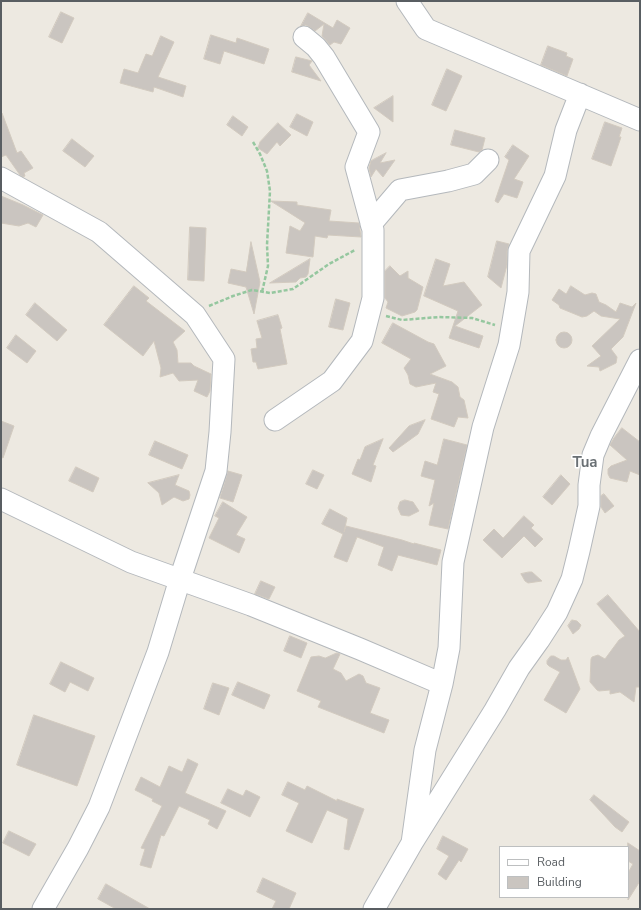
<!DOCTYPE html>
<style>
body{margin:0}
#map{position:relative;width:641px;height:910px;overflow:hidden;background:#ede9e1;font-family:"Nunito Sans",sans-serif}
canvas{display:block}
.frame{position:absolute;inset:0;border:2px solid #595e62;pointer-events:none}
.legend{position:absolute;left:499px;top:846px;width:130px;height:52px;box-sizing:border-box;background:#fff;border:1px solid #bdbfc0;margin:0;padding:5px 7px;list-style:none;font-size:12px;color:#595e62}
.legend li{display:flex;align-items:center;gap:8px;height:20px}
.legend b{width:20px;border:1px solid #bdbfc0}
</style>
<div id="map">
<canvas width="641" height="910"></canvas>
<div class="frame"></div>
<ul class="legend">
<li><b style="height:5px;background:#fff"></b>Road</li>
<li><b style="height:11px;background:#cac5c0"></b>Building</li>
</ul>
</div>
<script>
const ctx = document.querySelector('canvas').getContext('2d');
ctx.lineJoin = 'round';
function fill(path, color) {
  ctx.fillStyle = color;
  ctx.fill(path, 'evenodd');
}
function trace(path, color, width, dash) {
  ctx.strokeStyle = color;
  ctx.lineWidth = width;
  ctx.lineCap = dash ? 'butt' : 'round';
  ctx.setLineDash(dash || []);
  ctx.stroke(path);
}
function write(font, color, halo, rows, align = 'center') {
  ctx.font = font + ' "Nunito Sans",sans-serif';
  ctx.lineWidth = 3;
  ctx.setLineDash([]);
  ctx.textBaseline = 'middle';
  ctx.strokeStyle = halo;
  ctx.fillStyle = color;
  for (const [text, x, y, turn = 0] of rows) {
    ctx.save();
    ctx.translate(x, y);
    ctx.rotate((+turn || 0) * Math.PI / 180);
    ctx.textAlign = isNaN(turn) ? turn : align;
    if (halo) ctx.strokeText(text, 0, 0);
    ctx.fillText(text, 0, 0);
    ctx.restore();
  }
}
const building = new Path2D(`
 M61,12L74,18L62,43L49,37Z
 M308,13L333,28L337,20L350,28L341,44L334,42L330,45L322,36L324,24L315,31L306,25L301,26Z
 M211,35L236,43L237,38L269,49L264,64L224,51L220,64L204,59Z
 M161,36L174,42L158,77L186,86L183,97L154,87L153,92L120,83L124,69L138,73L146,54L152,56Z
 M548,46L567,53L566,56L573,59L567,76L541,65Z
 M296,57L312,61L309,65L321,81L292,72Z
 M447,69L462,76L446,111L432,105Z
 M393,96V122L374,108Z
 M1,113H2L17,153L21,151L33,168L24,173L25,176L23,177L20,175L6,155L1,157Z
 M297,114L313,122L307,136L290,127Z
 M233,116L248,127L242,136L227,125Z
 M605,122L622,128L619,137H621L611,166L592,159Z
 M278,123L291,135L280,146L277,142L267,154L258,148L260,142Z
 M455,130L485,138L482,150L479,152L451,145Z
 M72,139L94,156L85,167L63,151Z
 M513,145L529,156L514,179L523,182L517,198L504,194L498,203L495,201L509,160L505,157Z
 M386,153L380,163L395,160L383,177L376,169L371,177L369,168L371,161Z
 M1,196L23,205L43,215L36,227L28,223L19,226L1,223Z
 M271,201L297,202V205L331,210L329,221L359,223L361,237L328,235L327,238L315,236L313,257L286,253L290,226L300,231L305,223Z
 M190,227L206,228L204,281L188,280Z
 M497,241L509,244L507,251V265L501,288L488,277Z
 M251,242L260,282L254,314L246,287L228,283L231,269L246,272Z
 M310,259L308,274L306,277L300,278L296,282L270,283Z
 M436,259L450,264L443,286L464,282L482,305L455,326L483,336L479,348L449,338L458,311L424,296Z
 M390,266L400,276L408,271V278L423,287L417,310L415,312L402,316L386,308L388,302L385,298V271Z
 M134,286L149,298L146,301L185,331L173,342L177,350L178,363H191L194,366L211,374L210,391L207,397L194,391L198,380L179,381L173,373L160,377L161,368L154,341L143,356L104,325Z
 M571,286L585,295L592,293L596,294L599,302L606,305L616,312L620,303L632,307L636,303L623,337L611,349L617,357L616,363L600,371L599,367L587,366L601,356L592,346L620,319L601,316L594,311L587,316L582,317L560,308L559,305L552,300L559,289L566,294Z
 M336,299L350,303L343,330L329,327Z
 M35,303L67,330L57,341L26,315Z
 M278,315L282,328L280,329L287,364L258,369L256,362H253L251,349L257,348L256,339L262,338L257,321Z
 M393,323L428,342L434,344L446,366L430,374L452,382L458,387L460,397L464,400L468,418L458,417L454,427L431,419L439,394L433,392L436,383L416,387L410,384L408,375L404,368L411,359L382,343Z
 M556 340a8 8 0 1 1 16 0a8 8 0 1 1-16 0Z
 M16,335L36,351L27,363L7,348Z
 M425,420L418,434L393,452L389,448L409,426Z
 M1,421L14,426L3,458L1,457Z
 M622,428L640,442V475L630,471L627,482L610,478L608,474V469L611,466L627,460L610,445L614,438Z
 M383,439L373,465L376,466L371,482L352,474L358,459L360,460L365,447Z
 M444,439L467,445L448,529L429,525L434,503L429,506L435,480L421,476L425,461L437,465Z
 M155,441L188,455L182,469L149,455Z
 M76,467L99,478L93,492L69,481Z
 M313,470L324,475L317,489L306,484Z
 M228,471L242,475L233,502L220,498Z
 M179,475L175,485L189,491L190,495L189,499L183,501L174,497L162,505L159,493L148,483Z
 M561,475L570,484L552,505L543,497Z
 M604,494L614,506L605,513L601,507V496Z
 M405,500L413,502L419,511L409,516L401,515L398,508L400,502Z
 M223,502L247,517L236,535L245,539L239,553L209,538L219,518L215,516Z
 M330,509L347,518L344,532L346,526L402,540L414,544V543L441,550L437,565L398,555L392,571L378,565L384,547L357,537L347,562L334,557L343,534L322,524Z
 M524,516L534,525L531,528L543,539L535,547L524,536L502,558L483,540L494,529L503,538Z
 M529,572H532L542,581L528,583L525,581L521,574Z
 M261,581L275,587L269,599L255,594Z
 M608,595L640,632V687H636L634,702L620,692L610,694V690L599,691L597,690L590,682L591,659L592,657L598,655L605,659L619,640L625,636L597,604Z
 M572,620L577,621L581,625L579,629L573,634L568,626Z
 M290,636L307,643L301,658L284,651Z
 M337,653L340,654L333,669L341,673L346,681L359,674L363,676L366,683L380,688L370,713L389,720L384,733L318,707L321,701L297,691L311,657L319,656L325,658Z
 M551,656H554L561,660H566L568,657L580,689L566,713L544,700L560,672L549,666L547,664V661Z
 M61,662L94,678L88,691L70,682L65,692L50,684Z
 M238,682L270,695L264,709L232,695Z
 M213,683L229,688L219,715L204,709Z
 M34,715L95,736L77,786L17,765Z
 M188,759L198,764L185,793L226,811L217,829L208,824L210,820L179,806L164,836L161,835L151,868L140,865L145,849L141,848L162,806L152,801L153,799L135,790L141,777L160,787L169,766L182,772Z
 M288,782L305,790L307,786L337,801V799L364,809L349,850L344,849L348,819L327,810L312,843L286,831L299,803L282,795Z
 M228,789L243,796L246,790L260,797L250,817L221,803Z
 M594,795L629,822L622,832L615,827L590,800Z
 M9,831L36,844L29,856L3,843Z
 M443,836L468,849L461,862L459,860L446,880L438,874L449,856L437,849Z
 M628,843L640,851V881L628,900V873L633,864L628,861Z
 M263,878L296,893L289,909H272L276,901L257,892Z
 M106,884L150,909H116L98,899Z`);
fill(building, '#cac5c0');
trace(building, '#d2cabf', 1);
const minor = new Path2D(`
 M407,1L426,29L640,120
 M1,178L99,232L195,315L224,359L220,432L216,471L180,579L158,652L99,807L78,848L43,909
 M371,224L400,190L448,181L474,174L488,160
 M275,420L332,381L362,341L373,298V230L356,167L369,132L324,57L316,47L304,37
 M1,499L131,562L251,605L360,649L442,684
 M412,843L425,750L442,684L449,648L453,562L483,427L509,345L518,292L519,251L532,224L555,176L566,130L580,94
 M374,909L412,843L495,710L519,668L539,640L557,612L572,579L579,551L589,506V485L593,455L601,436L640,360`);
trace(minor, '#b4b8bc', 23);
trace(new Path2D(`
 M253,142L260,154L267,171L270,191L267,245L268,266L262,292
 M209,306L233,296L252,290L270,293L293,289L329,264L355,250
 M386,316L402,320L439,317L472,318L495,325`), '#95c79f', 2.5, [4, 2]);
trace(minor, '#fff', 21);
write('bold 15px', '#6a7074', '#fff', [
 ["Tua",585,463]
]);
</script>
